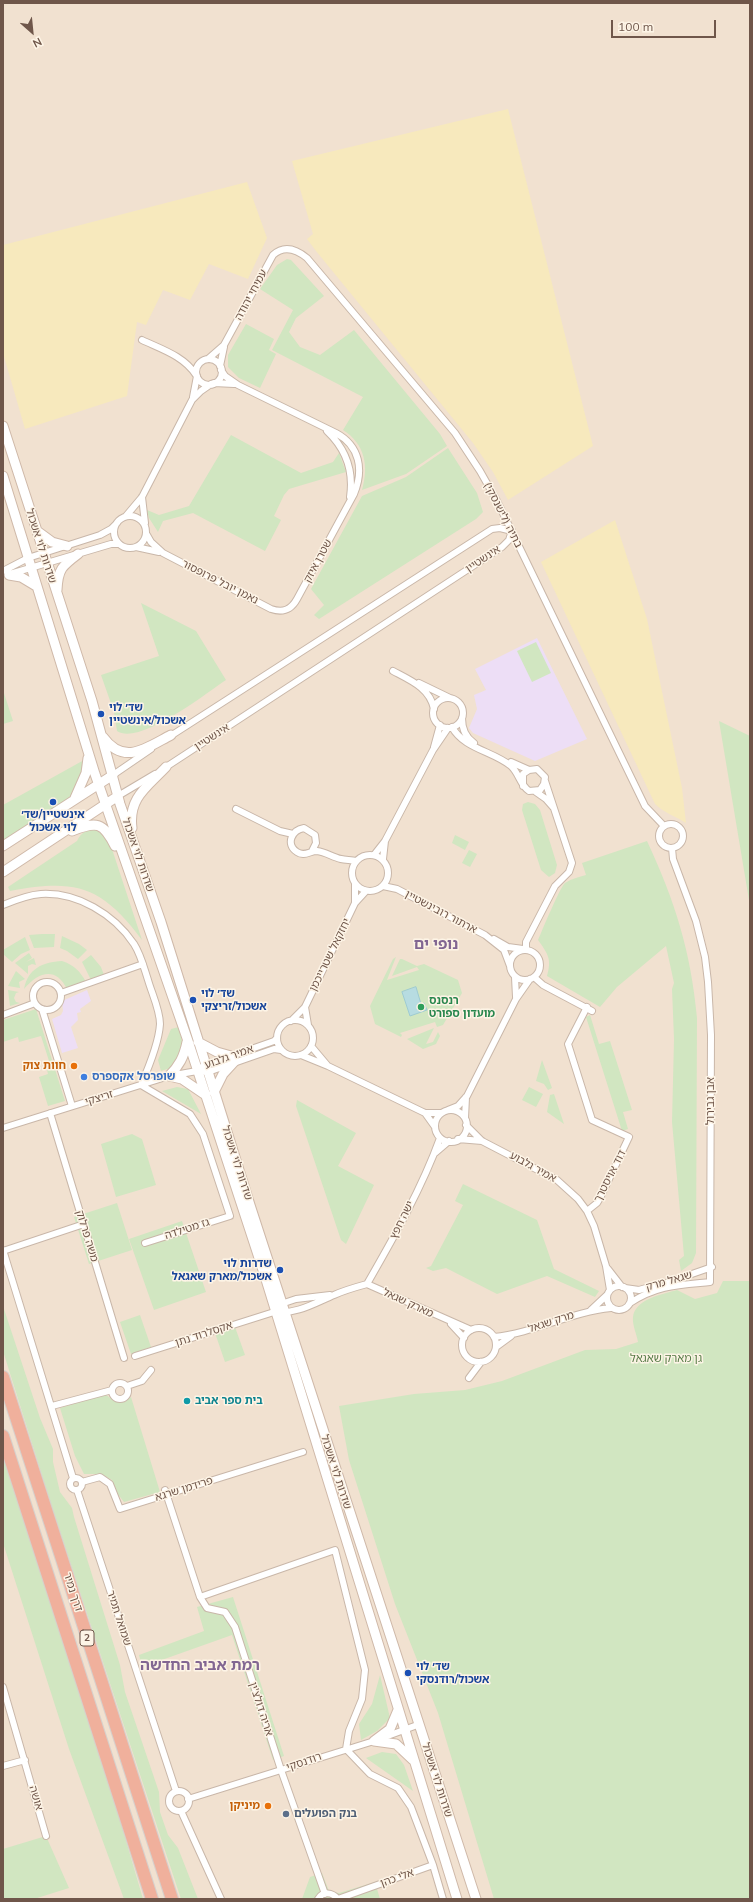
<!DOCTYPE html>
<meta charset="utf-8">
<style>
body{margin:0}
#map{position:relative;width:753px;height:1902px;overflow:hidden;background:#faf0e1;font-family:Mulish,sans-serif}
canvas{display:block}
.frame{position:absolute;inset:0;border:4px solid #6f564a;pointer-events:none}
.north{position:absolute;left:12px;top:12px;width:40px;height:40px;-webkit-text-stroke:3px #fdf4e6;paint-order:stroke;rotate:153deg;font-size:11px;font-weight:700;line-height:16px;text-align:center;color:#6f564a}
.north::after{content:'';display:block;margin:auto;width:14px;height:18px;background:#6f564a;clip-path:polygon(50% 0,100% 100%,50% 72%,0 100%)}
.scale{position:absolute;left:611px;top:20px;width:105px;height:18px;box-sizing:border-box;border:2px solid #6f564a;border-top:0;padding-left:5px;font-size:12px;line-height:14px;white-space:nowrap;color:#6f564a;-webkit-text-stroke:3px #fdf4e6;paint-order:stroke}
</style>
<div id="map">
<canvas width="753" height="1902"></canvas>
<div class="frame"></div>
<div class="north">N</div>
<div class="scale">100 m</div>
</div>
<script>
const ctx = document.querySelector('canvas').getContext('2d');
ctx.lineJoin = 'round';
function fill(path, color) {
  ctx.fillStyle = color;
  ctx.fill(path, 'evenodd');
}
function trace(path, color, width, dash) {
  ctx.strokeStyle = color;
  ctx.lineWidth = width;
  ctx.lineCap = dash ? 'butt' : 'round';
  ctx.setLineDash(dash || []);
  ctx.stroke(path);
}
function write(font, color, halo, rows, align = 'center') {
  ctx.font = font + ' Mulish,"Noto Sans Hebrew",sans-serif';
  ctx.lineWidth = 3;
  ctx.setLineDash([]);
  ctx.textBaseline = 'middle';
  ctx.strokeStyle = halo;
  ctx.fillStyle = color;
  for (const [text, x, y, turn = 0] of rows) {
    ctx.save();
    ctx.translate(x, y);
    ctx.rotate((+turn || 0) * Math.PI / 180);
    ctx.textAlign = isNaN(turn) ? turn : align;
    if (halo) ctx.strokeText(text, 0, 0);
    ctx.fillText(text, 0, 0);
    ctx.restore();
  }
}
fill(new Path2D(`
 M3,3H750V1899H3Z`), '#f1e1d0');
fill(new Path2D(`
 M537,638L587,739L535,761L473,733L469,728L477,709L474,695L486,690L475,669Z
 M87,990L91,1001L80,1009L81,1012L77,1013L78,1020L71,1027L78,1048L62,1053L52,1019L61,1015L63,1011L62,1001Z`), '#eddef6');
fill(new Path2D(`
 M287,259L291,260L324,296L296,318L289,332L300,347L320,355L354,330L440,434L447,446L406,474L362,490C369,466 365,444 343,430L363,397L272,350L293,310L260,289L277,265Z
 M246,324L274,339L269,350L276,354L260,388L239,378L228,367V355Z
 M231,435L301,473L333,462L339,453L346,472L289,489L284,495L274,516L281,520L265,551L193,513L163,521L158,532L149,518L147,510L159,515L189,506Z
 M448,448L477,493L483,512L476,519L319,619L314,615L324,605L311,589L362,496L406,477Z
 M141,603L196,631L226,680C205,694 139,746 117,731L114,712L101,675L159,656Z
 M536,642L551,673L532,682L517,651Z
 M3,690L13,721L3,724Z
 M719,721L750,736V906Z
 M84,760C86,774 76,790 67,800L3,842V805Z
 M528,802L535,804L540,810L557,865L555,873L549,877L541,870L522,810L523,804Z
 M96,829L103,831L111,846L142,940C101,885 75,879 10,891L8,887L77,841C81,832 87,830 96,829Z
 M455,835L469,842L465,850L452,843Z
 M647,841C675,901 691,952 697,1018L696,1253L692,1263L681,1271L679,1260L684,1256L672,1122L674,1039L672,989L674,983L666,946L617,987L600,1007L547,976C552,959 548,954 538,940C542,931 560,887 565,883C571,879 579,877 586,875L582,863Z
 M469,850L477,854L470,867L462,863Z
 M42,934H55L54,947L34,948L29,935Z
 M62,936L79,944L87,950L78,959L67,951L60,948Z
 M25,937L30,950L21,954L12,962L3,954V950Z
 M29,953L32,958L26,962L34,958L36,965L32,964L28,966V974L15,963Z
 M91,955L101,967L104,975L91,980L82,962Z
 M396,957L387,980L419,970L417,967L392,976L400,959H402L417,966L424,964L458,980L462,993L443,1025L437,1027L435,1022L400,1033L402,1035L401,1037L375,1024L370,1006L393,959Z
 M62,961C74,965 80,971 86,982L67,989C56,966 38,972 24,989C28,969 42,962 62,961Z
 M16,971L25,979L19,982L20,988L8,986Z
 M8,990L19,992L16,993L14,998L16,1002L20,1003L10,1006Z
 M36,1009L65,1101L48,1106L39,1077L48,1074L46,1066L50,1064L41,1036L19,1042L18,1037L3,1042V1020Z
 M590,1015L599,1044L610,1041L632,1110L623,1112L628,1129L622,1131L586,1017Z
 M179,1027L183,1046L174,1067L161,1071L158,1060L171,1029Z
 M434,1028L426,1044L433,1042L438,1032L440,1036L436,1044L423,1049L407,1039Z
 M542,1060L552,1088L548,1090L544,1084L536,1081Z
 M177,1087L188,1089L201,1114L162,1091Z
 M529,1087L543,1094L536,1107L522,1100Z
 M554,1094L564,1124L547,1112L550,1095Z
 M297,1100L356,1133L338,1166L374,1185L346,1244L341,1240L296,1106Z
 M132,1134L142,1139L156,1185L116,1197L101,1144Z
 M463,1184L537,1220L554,1269L599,1291L595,1297L547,1276L497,1294L446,1268L433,1271L426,1268L431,1266L463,1205L455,1201Z
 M117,1203L132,1250L89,1264L74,1217Z
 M182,1221L206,1292L154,1310L129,1239Z
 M723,1281H750V1899H494L438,1713L395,1604L349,1460L339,1406L414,1394L465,1390L502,1381L585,1350L616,1349L638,1342C637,1335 632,1325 633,1317C635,1299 663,1294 677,1290L695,1299L717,1293Z
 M3,1306L40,1418L53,1449V1462L60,1492L72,1508L74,1517L120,1665L125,1692L159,1792L160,1812L168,1835L178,1848L198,1899H181L52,1507L3,1351Z
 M140,1315L151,1347L131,1354L120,1322Z
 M235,1327L245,1355L225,1362L215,1333Z
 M105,1394L114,1401L125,1402L131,1397L160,1492L124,1502L117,1493L112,1480L101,1474H84L75,1456L60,1408Z
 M3,1453L96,1738L143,1899H124L69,1749L3,1543Z
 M233,1597L284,1756L273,1760L232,1635L142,1667L139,1655L204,1631L197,1607Z
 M380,1675L390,1718L377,1731L361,1740L359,1724L372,1704Z
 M382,1752L396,1754L404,1765L413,1791L366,1758Z
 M46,1836L69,1888L34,1899H3V1849Z
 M322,1873L329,1891L339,1893L375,1882L380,1899H302L310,1877Z`), '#d1e6c1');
fill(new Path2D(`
 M508,109L593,446L508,500L493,472L473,443L316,251L307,239L313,234L292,161Z
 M247,182L267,238L248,279L209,264L190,300L163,290L146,325L137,322L127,396L25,429L3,353V245Z
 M615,520L647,619L682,788L686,823C675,816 664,813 655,804L541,562Z`), '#f7e9bd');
const water = new Path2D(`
 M416,987L421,1004L424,1003L427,1010L410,1016L402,992Z`);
fill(water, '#b7dce1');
trace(water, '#9ecbd2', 1);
const street = new Path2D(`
 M142,340C161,349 184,356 196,375
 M208,359L224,345L273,255C284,245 296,249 307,258L455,433L480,471L497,501L645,806L664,826
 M196 372a13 13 0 1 1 26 0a13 13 0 1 1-26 0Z
 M220,366L224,347
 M214,383L234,384
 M193,397L197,376
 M327,431C346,449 354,470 350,497
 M142,497L145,523
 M114 532a16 16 0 1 1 32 0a16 16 0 1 1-32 0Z
 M126,516L142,497L192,400L201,391L211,384
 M147,535L151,542L163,553L271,609C283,613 291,610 297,599L354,494C364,470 360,446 336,433L238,385L225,376L221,370
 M136,547L159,552
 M3,571L28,558L100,535L111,529L117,523
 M10,574L111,544H119
 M393,671C410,680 430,688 434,709
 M419,683L450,698
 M433 713a15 15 0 1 1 30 0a15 15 0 1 1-30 0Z
 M462,718C462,729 465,737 474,743
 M452,727C464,749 493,751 511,766C519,773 520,785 529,791L540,790L544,784L545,777L537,769L529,770L523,774V786
 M434,747L440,725
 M511,762L529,770
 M163,769L502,547L509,540L512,531L500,528L492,529L169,737
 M113,775L151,749
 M536,792L546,799L553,807
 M118,796L155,774
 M236,809L280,831L293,834
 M659 836a12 12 0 1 1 24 0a12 12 0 1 1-24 0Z
 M312,851L316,843L315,835L304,828C292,830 285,844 297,852C304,857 310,851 317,851C326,852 332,857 341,859C345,860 351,860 356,861
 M352 873a18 18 0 1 1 36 0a18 18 0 1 1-36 0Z
 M374,855L385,841L433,750L448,728
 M383,859L385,841
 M355,884V903
 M383,886L397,889L485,935L504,950L510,966
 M3,905C15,900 28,895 41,894C77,892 114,914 134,944C141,955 144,968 148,980C152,994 160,1010 160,1024C159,1041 148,1069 141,1085L190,1114L203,1134L230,1216L145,1243
 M494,939L508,947L523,949
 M526,949V942L555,886L569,872L572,863L545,781
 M510 965a15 15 0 1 1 30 0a15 15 0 1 1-30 0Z
 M515,977L516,997
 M534,977L543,985L592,1011
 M33 996a14 14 0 1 1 28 0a14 14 0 1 1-28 0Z
 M61,993L143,964
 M305,1007L308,1025
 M42,1009L72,1106
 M3,1015L35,1003
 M277 1038a18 18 0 1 1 36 0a18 18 0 1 1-36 0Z
 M291,1021L305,1007L355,903L366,891
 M311,1046L327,1065
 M301,1055L328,1066L425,1113H440
 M203,1066L274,1041L277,1038
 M448,1110L458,1106L467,1096L516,999L530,979
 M435 1126a16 16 0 1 1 32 0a16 16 0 1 1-32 0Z
 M50,1113L124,1358
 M425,1113L435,1127
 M465,1118L466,1097
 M466,1125L482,1141L557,1180L578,1199L587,1211L594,1226L606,1266L610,1290
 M3,1128L169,1076L197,1071L208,1072L274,1049L281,1050
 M458,1139L482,1141
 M435,1153L449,1141
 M587,1211L597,1203L600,1198L629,1137L592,1120L568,1044L587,1007
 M3,1250L73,1478
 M3,1251L84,1224
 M608,1269L622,1287
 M666,1283L712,1267
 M367,1284C394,1237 422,1188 440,1138
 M367,1284L471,1330
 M607 1298a12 12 0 1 1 24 0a12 12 0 1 1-24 0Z
 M625,1288L639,1290L653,1286
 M630,1303C657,1285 679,1285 710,1282L711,1035L708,982L705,957L696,921L673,859L672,848
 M281,1304L296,1299L330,1295
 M591,1310L607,1295
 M451,1324L464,1338
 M462 1345a17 17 0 1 1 34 0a17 17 0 1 1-34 0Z
 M494,1337C534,1333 571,1312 611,1308
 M496,1347L511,1336
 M135,1356L274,1312C295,1315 315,1303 334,1295C345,1290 356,1287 367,1284
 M469,1378L481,1362
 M112 1391a8 8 0 1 1 16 0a8 8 0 1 1-16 0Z
 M127,1386L142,1381L151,1370
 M52,1406L112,1390
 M70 1484a6 6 0 1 1 12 0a6 6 0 1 1-12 0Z
 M82,1482L100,1477L110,1484L120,1509L303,1452
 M77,1490L176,1791
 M165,1490L200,1597L207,1608L225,1612L235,1627L281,1770L325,1894
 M200,1597L335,1550L365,1670L362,1699L349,1731L346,1749L370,1774L398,1788L411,1807L433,1865L443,1899
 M3,1687L46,1836
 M3,1766L25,1760
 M169 1801a10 10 0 1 1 20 0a10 10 0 1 1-20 0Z
 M188,1799L374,1741L420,1724
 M181,1811L221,1899
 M318,1899C323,1891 332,1892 338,1899
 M338,1899L433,1865`);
const secondary = new Path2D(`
 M3,426L92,701L120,804L161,922L250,1205L476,1899
 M3,476L95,774L188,1041L264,1273L457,1899
 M37,531L52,542L67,546
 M9,575L21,577L36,586
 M57,590C58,569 62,566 78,554
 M103,737C124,766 146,748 171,735
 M75,798L86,773L88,758
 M132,828C128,798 147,787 166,767
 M72,831C97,821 103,822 115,846
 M3,846L113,775
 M3,872L118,796
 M187,1042C184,1057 179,1066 169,1076L182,1079L204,1094
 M198,1042L217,1052L231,1056
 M214,1092L223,1074L234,1062
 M374,1741L396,1744L413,1760
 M374,1741L390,1729L398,1710`);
const highway = new Path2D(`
 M3,1377L172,1899
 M3,1436L152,1899`);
trace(street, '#c9b7a9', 8);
trace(secondary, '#cfb9a9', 11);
trace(highway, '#d7d0cc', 14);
trace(street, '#fff', 6);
trace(secondary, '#fff', 9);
trace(highway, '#f0b09c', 12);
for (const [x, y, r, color] of [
 [101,714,4,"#1a4fb4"],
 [53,802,4,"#1a4fb4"],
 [193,1000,4,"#1a4fb4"],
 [421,1007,4,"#2e9e5b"],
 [74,1066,4,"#e8710a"],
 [84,1077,4,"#3f7fe0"],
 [280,1270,4,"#1a4fb4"],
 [187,1401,4,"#0f9aa8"],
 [408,1673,4,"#1a4fb4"],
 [268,1806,4,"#e8710a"],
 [286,1814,4,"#5c6f8a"]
]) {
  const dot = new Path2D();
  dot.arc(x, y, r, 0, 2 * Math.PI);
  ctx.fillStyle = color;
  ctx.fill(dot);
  trace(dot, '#fdf4e6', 1.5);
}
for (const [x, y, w] of [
 [87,1638,14]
]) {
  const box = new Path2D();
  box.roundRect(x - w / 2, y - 8, w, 16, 3);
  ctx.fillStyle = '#fdf4e6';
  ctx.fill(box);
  trace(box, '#6f564a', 1);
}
write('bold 10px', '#6f564a', null, [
 ["2",87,1638]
]);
write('11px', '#6f564a', '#fdf4e6', [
 ["עמיחי יהודה",251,295,-62],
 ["בתיה (לישנסקי)",503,515,63],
 ["שדרות לוי אשכול",41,546,72],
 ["אינשטיין",483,559,-34],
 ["שטרן איזק",318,561,-62],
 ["נאמן יובל פרופסור",220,582,27],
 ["אינשטיין",212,737,-33],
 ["שדרות לוי אשכול",138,855,71],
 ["ארתור רובינשטיין",441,912,28],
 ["יחזקאל שטרייכמן",330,955,-64],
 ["אמיר גלבוע",229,1057,-20],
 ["זריצקי",99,1098,-17],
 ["אבן גבירול",711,1101,-90],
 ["שדרות לוי אשכול",237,1163,72],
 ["אמיר גלבוע",533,1167,29],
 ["דוד אויסטרך",610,1176,-63],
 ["ישה חפץ",402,1220,-64],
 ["גז מטילדה",187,1229,-18],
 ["משה פרלוק",87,1236,73],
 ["שגאל מרק",669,1281,-16],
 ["מארק שגאל",408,1303,25],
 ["מרק שגאל",551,1322,-18],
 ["אקסלרוד נתן",204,1334,-18],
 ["שדרות לוי אשכול",336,1472,72],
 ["פרידמן שרגא",184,1489,-17],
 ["דרך נמיר",73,1592,72],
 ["שמואל תמיר",119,1618,72],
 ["אריה דולצ'ין",261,1709,72],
 ["רודנסקי",304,1762,-19],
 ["שדרות לוי אשכול",437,1780,72],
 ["אושה",36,1798,74],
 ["אלי כהן",397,1878,-20]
]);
write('bold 11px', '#164399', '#fdf4e6', [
 ["שד׳ לוי",109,708],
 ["אשכול/אינשטיין",109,721],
 ["אינשטיין/שד׳",53,815,"center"],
 ["לוי אשכול",53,828,"center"],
 ["שד׳ לוי",201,994],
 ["אשכול/זריצקי",201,1007],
 ["שדרות לוי",272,1264,"right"],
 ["אשכול/מארק שאגאל",272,1277,"right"],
 ["שד׳ לוי",416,1667],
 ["אשכול/רודנסקי",416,1680]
], 'left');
write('bold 11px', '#27864d', '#fdf4e6', [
 ["רנסנס",429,1001],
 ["מועדון ספורט",429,1014]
], 'left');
write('bold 11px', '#c56008', '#fdf4e6', [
 ["חוות צוק",66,1066],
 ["מיניקן",260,1806]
], 'right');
write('bold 11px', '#366cbe', '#fdf4e6', [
 ["שופרסל אקספרס",92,1077]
], 'left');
write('11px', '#567a46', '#fdf4e6', [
 ["גן מארק שאגאל",666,1359]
]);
write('bold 11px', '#0d838f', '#fdf4e6', [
 ["בית ספר אביב",195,1401]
], 'left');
write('bold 11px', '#4e5e75', '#fdf4e6', [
 ["בנק הפועלים",294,1814]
], 'left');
write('bold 15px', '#826692', '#fdf4e6', [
 ["נופי ים",436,944],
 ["רמת אביב החדשה",200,1665]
]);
</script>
